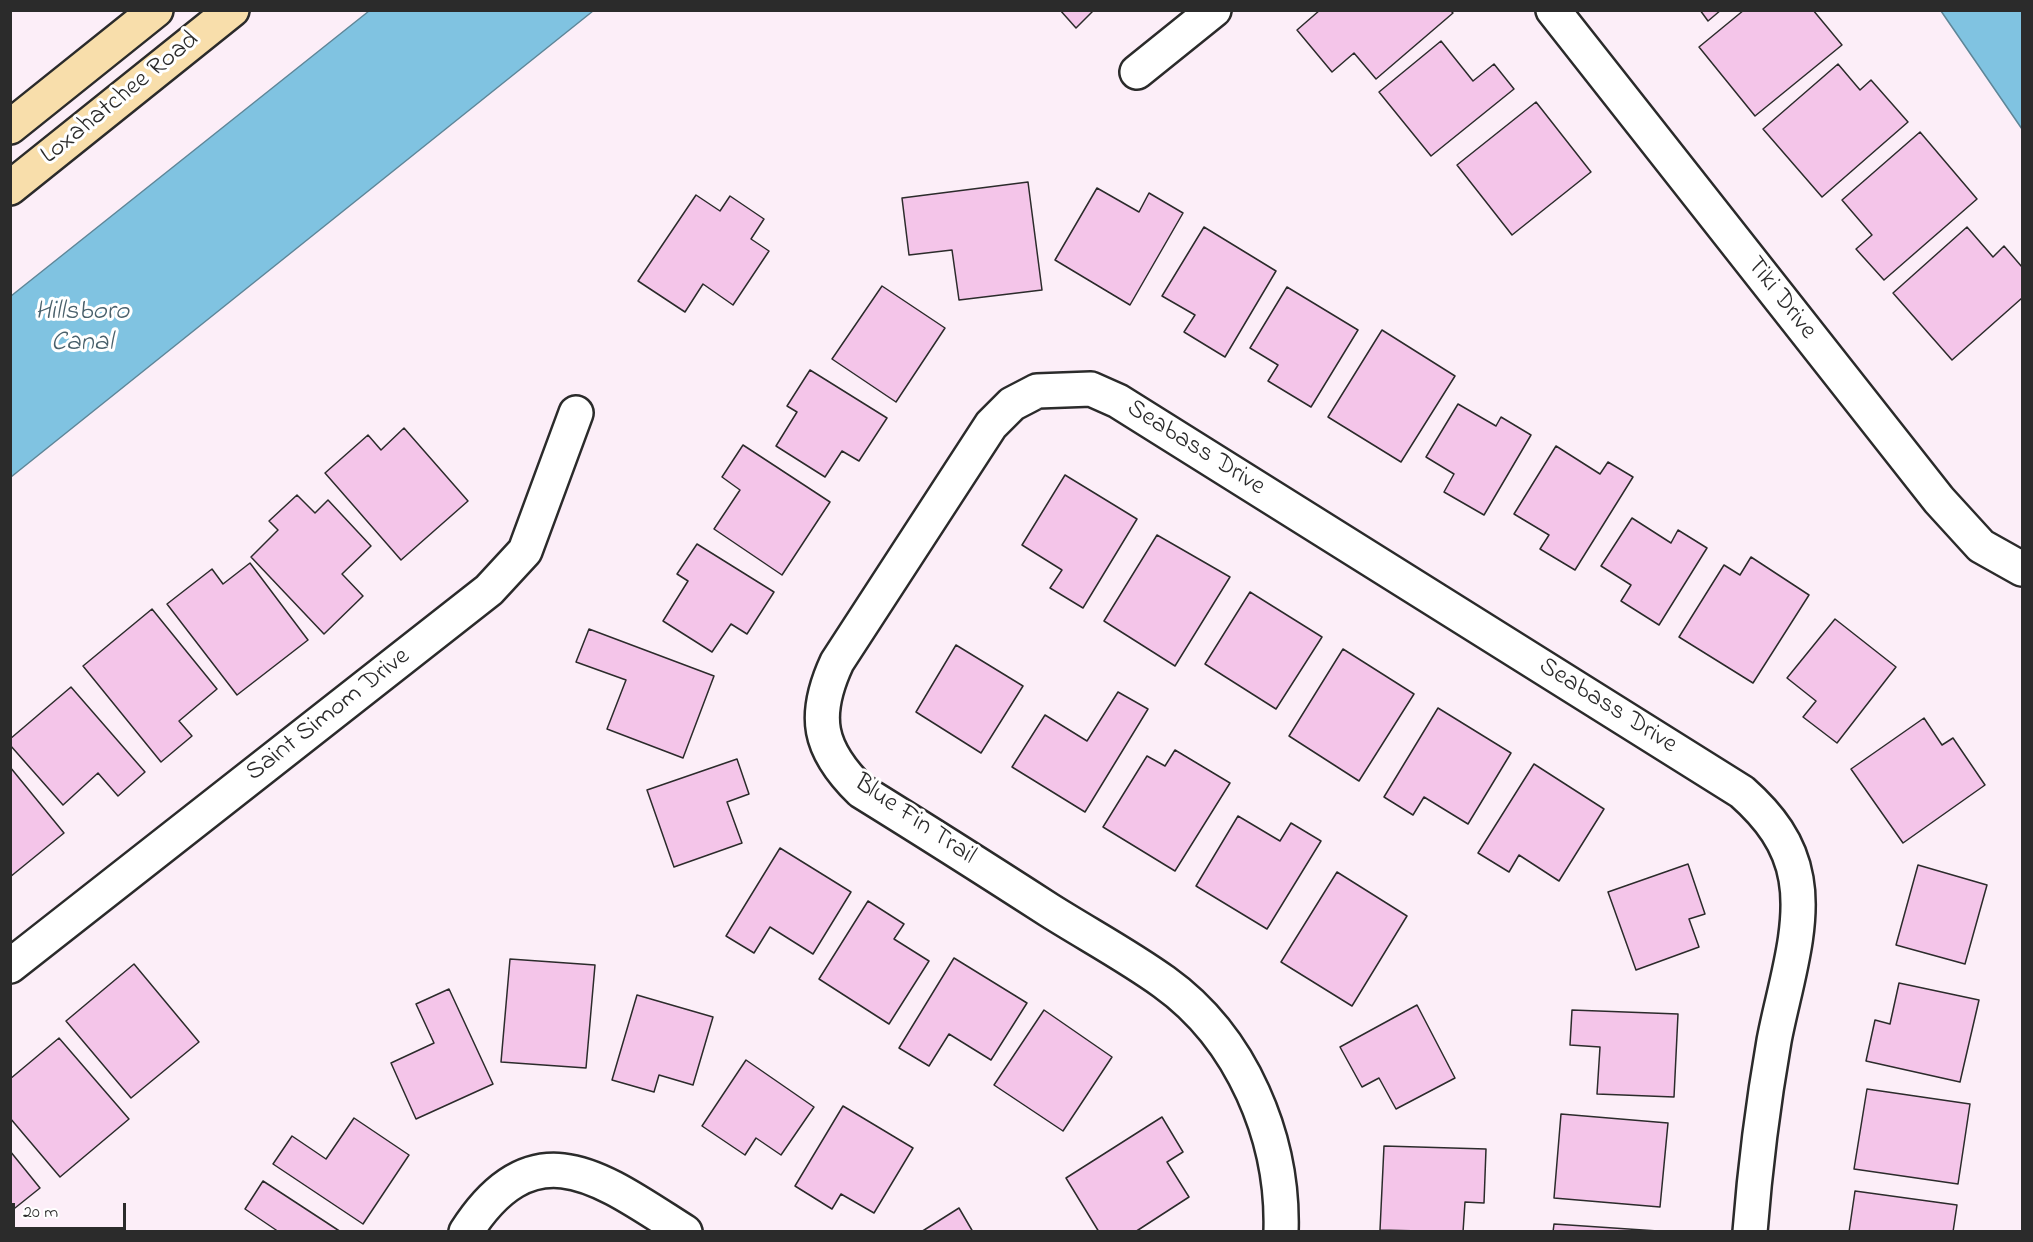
<!DOCTYPE html>
<style>
body{margin:0}
#map{position:relative;width:2033px;height:1242px;overflow:hidden;background:#fceef8;font-family:"Indie Flower",sans-serif}
canvas{display:block}
.frame{position:absolute;inset:0;border:12px solid #2b2b2b;pointer-events:none}
.scale{position:absolute;left:12px;top:1203px;width:114px;height:27px;box-sizing:border-box;border:3px solid #2b2b2b;border-top:0;padding-left:8px;font-size:18px;line-height:21px;white-space:nowrap;color:#2b2b2b;-webkit-text-stroke:4px #fff;paint-order:stroke}
</style>
<div id="map">
<canvas width="2033" height="1242"></canvas>
<div class="frame"></div>
<div class="scale">20 m</div>
</div>
<script>
const ctx = document.querySelector('canvas').getContext('2d');
ctx.lineJoin = 'round';
function fill(path, color) {
  ctx.fillStyle = color;
  ctx.fill(path, 'evenodd');
}
function trace(path, color, width, dash) {
  ctx.strokeStyle = color;
  ctx.lineWidth = width;
  ctx.lineCap = dash ? 'butt' : 'round';
  ctx.setLineDash(dash || []);
  ctx.stroke(path);
}
function write(font, color, halo, rows, align = 'center') {
  ctx.font = font + ' "Indie Flower",sans-serif';
  ctx.lineWidth = 6;
  ctx.setLineDash([]);
  ctx.textBaseline = 'middle';
  ctx.strokeStyle = halo;
  ctx.fillStyle = color;
  for (const [text, x, y, turn = 0] of rows) {
    ctx.save();
    ctx.translate(x, y);
    ctx.rotate((+turn || 0) * Math.PI / 180);
    ctx.textAlign = isNaN(turn) ? turn : align;
    if (halo) ctx.strokeText(text, 0, 0);
    ctx.fillText(text, 0, 0);
    ctx.restore();
  }
}
const water = new Path2D(`
 M369,11H593L11,477V296Z
 M1941,11H2022V129Z`);
fill(water, '#80c3e1');
trace(water, '#5e8698', 1.5);
const building = new Path2D(`
 M1060,10H1094L1076,28Z
 M1320,10H1450L1453,13L1376,79L1354,53L1332,72L1297,30Z
 M1700,10H1721L1708,21Z
 M1744,10H1813L1842,45L1755,116L1699,47Z
 M1441,41L1473,81L1494,64L1514,89L1431,156L1379,92Z
 M1838,64L1860,90L1871,80L1908,122L1822,197L1763,129Z
 M1536,102L1591,172L1512,235L1457,165Z
 M1920,132L1977,199L1884,280L1856,249L1872,235L1842,200Z
 M1028,182L1042,290L959,300L952,250L909,255L902,198Z
 M1097,188L1139,212L1149,193L1183,213L1130,305L1055,260Z
 M696,195L720,211L730,196L764,219L751,239L769,251L733,305L703,284L685,312L638,281Z
 M1204,227L1276,271L1225,357L1184,332L1195,315L1162,296Z
 M1967,227L1993,257L2004,246L2022,267V298L1952,360L1893,293Z
 M882,286L945,328L896,402L832,359Z
 M1287,287L1358,330L1311,407L1268,381L1278,365L1250,348Z
 M1382,330L1455,376L1401,462L1328,417Z
 M810,370L887,418L859,461L842,451L825,477L776,446L797,412L787,406Z
 M1458,404L1496,426L1501,417L1531,435L1484,515L1444,492L1454,474L1426,457Z
 M404,428L468,501L401,560L325,473L368,435L381,450Z
 M743,445L830,502L782,575L714,529L740,490L722,477Z
 M1556,446L1600,474L1608,462L1633,477L1575,570L1540,549L1549,535L1514,514Z
 M1065,475L1137,519L1083,608L1050,588L1062,570L1022,545Z
 M297,495L315,513L328,500L371,546L342,574L363,596L324,634L251,557L278,530L269,521Z
 M1632,518L1671,543L1678,530L1707,548L1659,625L1621,601L1631,585L1601,566Z
 M1157,535L1230,577L1175,666L1104,621Z
 M697,544L774,592L747,634L731,624L712,652L663,621L688,581L677,574Z
 M1751,557L1809,595L1753,683L1679,637L1724,565L1740,575Z
 M250,563L308,640L237,695L167,604L212,569L223,584Z
 M1250,592L1322,637L1276,709L1205,664Z
 M152,609L217,689L179,721L192,736L161,762L83,666Z
 M1835,619L1896,667L1837,743L1803,717L1816,701L1787,678Z
 M589,629L714,676L683,758L607,729L626,680L576,662Z
 M956,645L1023,686L981,753L916,712Z
 M1343,649L1414,694L1359,781L1289,736Z
 M71,687L145,772L118,796L98,773L63,805L10,745V739Z
 M1118,692L1148,709L1085,812L1012,767L1045,715L1087,741Z
 M1438,708L1511,753L1468,824L1424,797L1413,815L1384,797Z
 M1924,718L1942,745L1953,738L1985,785L1903,843L1851,769Z
 M1175,750L1230,783L1175,871L1103,827L1147,756L1165,766Z
 M737,759L749,794L727,802L742,843L674,867L647,790Z
 M1534,764L1604,809L1559,881L1519,855L1509,872L1478,853Z
 M10,767L64,833L10,877Z
 M1238,816L1280,841L1291,823L1321,841L1267,929L1196,886Z
 M780,848L851,892L813,954L770,927L754,953L726,936Z
 M1688,864L1705,914L1689,919L1699,947L1636,970L1608,892Z
 M1918,865L1987,885L1965,964L1896,945Z
 M1337,872L1407,916L1352,1006L1281,962Z
 M868,901L904,924L894,939L929,961L889,1024L819,979Z
 M954,958L1027,1003L991,1060L949,1034L929,1066L899,1048Z
 M510,959L595,965L586,1068L501,1062Z
 M134,964L199,1042L131,1098L66,1021Z
 M1899,983L1979,1000L1960,1082L1866,1061L1875,1020L1890,1024Z
 M449,989L493,1084L416,1119L391,1063L434,1043L416,1004Z
 M637,995L713,1017L693,1085L659,1075L654,1092L612,1080Z
 M1417,1005L1455,1078L1396,1109L1379,1078L1362,1087L1340,1047Z
 M1044,1010L1112,1057L1063,1131L994,1085Z
 M1572,1010L1678,1014L1674,1097L1597,1094L1600,1047L1570,1045Z
 M59,1038L129,1119L60,1177L10,1118V1079Z
 M746,1060L814,1107L781,1155L756,1138L745,1155L702,1126Z
 M1867,1089L1970,1104L1958,1184L1854,1169Z
 M843,1106L913,1148L874,1213L841,1194L832,1209L795,1186Z
 M1561,1114L1668,1123L1660,1207L1554,1198Z
 M1162,1117L1183,1152L1167,1162L1189,1197L1135,1232H1099L1066,1178Z
 M354,1118L409,1155L363,1224L273,1164L292,1136L326,1159Z
 M1384,1146L1486,1149L1484,1203L1465,1202L1463,1232L1380,1230Z
 M10,1151L40,1188L10,1212Z
 M263,1181L341,1232H279L245,1209Z
 M1855,1191L1957,1205L1953,1232H1849Z
 M959,1208L973,1232H921Z
 M1554,1224L1658,1231L1553,1232Z`);
fill(building, '#f4c5e9');
trace(building, '#2b2b2b', 1.5);
const minor = new Path2D(`
 M1553,10L1939,500L1981,546L2022,569
 M1137,72L1214,10
 M10,966L489,590L525,551L576,413
 M466,1232C535,1124 603,1180 685,1232
 M1281,1232C1284,1138 1242,1038 1164,982C1128,956 1087,934 1049,910C987,870 924,830 861,791C818,749 812,716 837,662L991,425L1012,404L1037,391L1091,389L1118,401L1742,792C1769,816 1790,843 1796,879C1805,929 1783,992 1774,1041C1763,1104 1755,1168 1750,1232`);
const major = new Path2D(`
 M10,127L156,10
 M10,188L232,10`);
trace(minor, '#2b2b2b', 38);
trace(major, '#2b2b2b', 38);
trace(minor, '#fff', 33);
trace(major, '#f8deab', 33);
write('26px', '#2b2b2b', '#fff', [
 ["Loxahatchee Road",121,99,-39],
 ["Tiki Drive",1780,299,52],
 ["Seabass Drive",1195,449,32],
 ["Seabass Drive",1607,707,32],
 ["Saint Simom Drive",329,716,-38],
 ["Blue Fin Trail",914,821,34]
]);
write('italic 27px', '#49606b', '#fff', [
 ["Hillsboro",82,314],
 ["Canal",82,345]
]);
</script>
